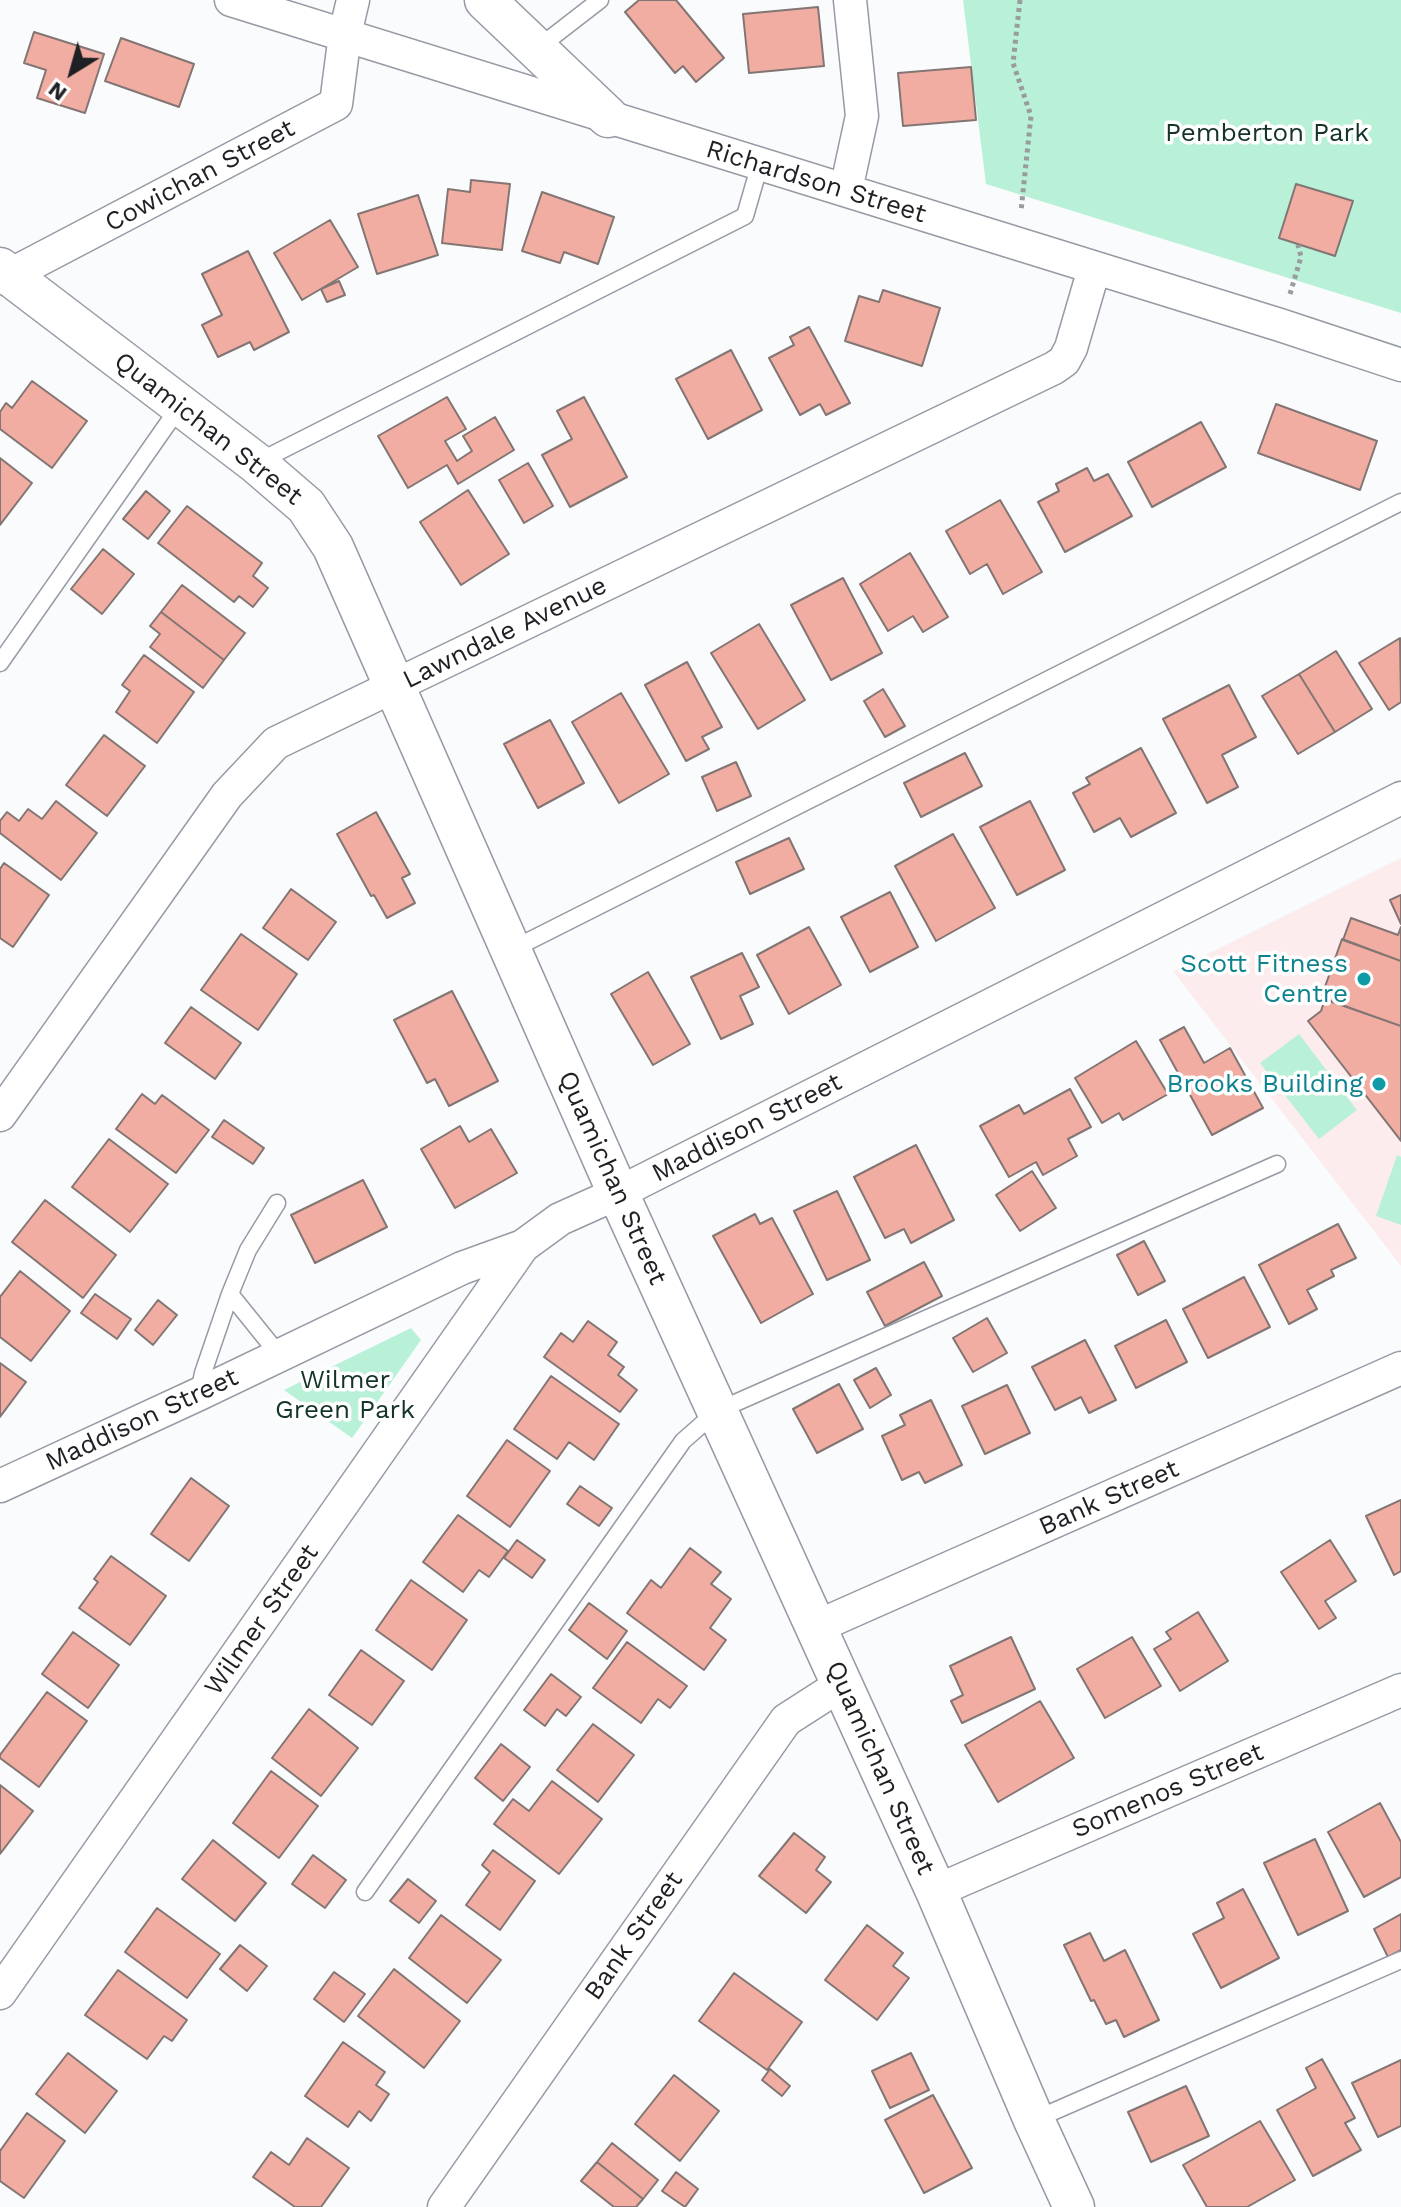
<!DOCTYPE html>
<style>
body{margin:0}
#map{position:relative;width:1401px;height:2207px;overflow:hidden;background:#fafbfd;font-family:"Work Sans",sans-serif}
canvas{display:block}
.north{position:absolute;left:32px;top:32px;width:80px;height:80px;-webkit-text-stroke:6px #fff;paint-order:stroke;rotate:217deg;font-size:22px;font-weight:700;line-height:32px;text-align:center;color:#1e2024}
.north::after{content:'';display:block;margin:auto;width:28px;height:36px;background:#1e2024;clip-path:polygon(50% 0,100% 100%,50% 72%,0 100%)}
</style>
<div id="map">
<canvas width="1401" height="2207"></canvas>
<div class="north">N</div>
</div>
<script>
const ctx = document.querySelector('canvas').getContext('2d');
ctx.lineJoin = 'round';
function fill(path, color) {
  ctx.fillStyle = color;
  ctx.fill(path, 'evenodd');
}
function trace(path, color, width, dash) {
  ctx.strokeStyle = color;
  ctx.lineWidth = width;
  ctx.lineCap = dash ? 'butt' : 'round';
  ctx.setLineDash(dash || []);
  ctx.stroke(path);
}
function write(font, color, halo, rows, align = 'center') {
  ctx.font = font + ' "Work Sans",sans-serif';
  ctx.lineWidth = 7;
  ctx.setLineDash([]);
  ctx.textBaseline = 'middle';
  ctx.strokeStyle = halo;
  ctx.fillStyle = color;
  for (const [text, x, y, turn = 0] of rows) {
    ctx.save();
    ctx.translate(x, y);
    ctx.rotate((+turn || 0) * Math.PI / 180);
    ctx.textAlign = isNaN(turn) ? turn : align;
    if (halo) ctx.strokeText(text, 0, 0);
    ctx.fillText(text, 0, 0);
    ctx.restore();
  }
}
fill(new Path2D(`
 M1401,858V1266L1173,971Z`), '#fdecee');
fill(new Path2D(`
 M963,0H1401V313L986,184Z
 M1299,1034L1357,1110L1319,1139L1260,1063Z
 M1397,1155L1401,1157V1225L1376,1216Z
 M411,1328L421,1340L352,1438L284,1390Z`), '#b8f1d7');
const building = new Path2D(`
 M639,0H676L724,58L696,82L683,66L675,73L625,12Z
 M818,7L824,66L749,73L743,14Z
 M34,32L104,54L85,113L37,98L46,70L24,63Z
 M121,38L194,64L179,107L105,81Z
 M971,67L976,120L903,126L898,73Z
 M471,180L510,184L502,250L442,243L448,189L470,192Z
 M1296,184L1353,201L1335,256L1279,238Z
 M542,192L614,217L598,264L564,252L560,263L522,251Z
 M418,195L438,255L377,274L358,214Z
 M330,220L358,267L302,300L274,253Z
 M248,251L289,332L254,350L250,342L218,357L202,325L222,315L202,274Z
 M339,281L345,295L327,302L321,289Z
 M883,290L940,308L922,366L845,341L859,296L879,302Z
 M809,327L850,403L826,415L820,404L800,415L769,358L794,345L790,337Z
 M731,350L762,410L708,439L676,379Z
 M32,381L87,421L52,468L0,429V412L6,403L12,408Z
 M447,397L466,429L445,441L457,461L472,451L463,436L495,417L514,450L458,484L447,465L408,488L378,436Z
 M584,397L627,477L570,507L542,455L572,439L557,411Z
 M1276,404L1377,441L1360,490L1258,453Z
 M1201,422L1226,467L1152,507L1128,462Z
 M0,458L32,483L0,525Z
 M528,463L553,506L524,523L499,480Z
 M1087,468L1094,481L1108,474L1132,516L1065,552L1038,502L1059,491L1056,484Z
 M468,490L509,554L461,585L420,522Z
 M146,491L170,511L148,539L123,519Z
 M1000,500L1042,572L1003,594L987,564L970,574L946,531Z
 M187,506L262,563L253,576L268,588L253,607L239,596L234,602L158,543Z
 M103,549L134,574L102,614L71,589Z
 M910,553L948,617L923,632L913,616L888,631L860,584Z
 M843,578L882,653L831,680L791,605Z
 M182,585L245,633L224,660L161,612Z
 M161,612L224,660L203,688L150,647L160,634L150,626Z
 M759,624L805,700L758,729L711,653Z
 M1400,638L1401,702L1389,710L1359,663Z
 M1336,651L1372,709L1335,732L1299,674Z
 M144,655L194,692L157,743L116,712L130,691L122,685Z
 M687,662L722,727L702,737L709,749L686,761L645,685Z
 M1299,674L1335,732L1298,754L1262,696Z
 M1229,685L1256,737L1222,755L1238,787L1207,803L1163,719Z
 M883,689L905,726L885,737L864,701Z
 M621,693L669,774L619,803L572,722Z
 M550,720L584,783L538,808L504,744Z
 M104,735L145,766L107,816L66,785Z
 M1141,748L1176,813L1131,837L1120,818L1094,832L1073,793L1090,784L1086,778Z
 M965,753L982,786L921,817L904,783Z
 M736,762L751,796L717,811L702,777Z
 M56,801L97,833L61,880L0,833V821L7,812L19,821L28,809L42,819Z
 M1030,801L1065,870L1017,895L980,827Z
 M376,812L410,874L402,878L415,903L387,918L374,895L371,896L337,834Z
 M953,834L995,908L936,941L895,866Z
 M789,838L804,869L750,894L736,862Z
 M4,863L49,895L13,947L0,938V869Z
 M291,889L336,922L308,960L263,928Z
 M890,892L918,947L870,972L841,917Z
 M1401,895V924L1390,900Z
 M1351,918L1398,935L1401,927V961L1343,940Z
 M809,927L841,985L789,1014L757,955Z
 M241,934L297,974L258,1030L201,990Z
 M1342,939L1401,961V1026L1321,998Z
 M742,953L759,987L740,996L753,1024L721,1039L691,977Z
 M648,972L690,1044L653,1065L611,994Z
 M452,991L498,1081L449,1106L435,1079L427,1083L394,1020Z
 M1325,999L1401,1026V1141L1308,1021L1321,1011Z
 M191,1007L241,1043L215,1079L165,1043Z
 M1184,1027L1204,1063L1230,1048L1263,1108L1212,1135L1160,1040Z
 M1136,1041L1168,1094L1123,1120L1119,1113L1102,1123L1075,1078Z
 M1070,1089L1091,1127L1068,1139L1077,1156L1043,1175L1036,1162L1009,1177L980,1126L1019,1105L1024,1114Z
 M142,1094L155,1104L162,1095L209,1130L176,1173L116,1129Z
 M224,1120L264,1148L253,1164L212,1137Z
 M460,1126L469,1142L491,1129L517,1173L455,1208L421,1149Z
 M109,1139L168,1184L130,1232L72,1187Z
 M916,1145L954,1220L911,1243L904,1229L885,1238L854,1177Z
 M1032,1171L1056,1208L1020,1231L996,1195Z
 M363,1180L387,1227L315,1263L291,1215Z
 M837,1191L870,1260L827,1280L794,1211Z
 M45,1200L116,1255L83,1298L12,1242Z
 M755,1214L760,1224L772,1218L813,1294L761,1323L713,1236Z
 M1338,1224L1356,1258L1331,1270L1334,1276L1307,1290L1317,1309L1289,1324L1259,1265Z
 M1144,1241L1165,1281L1138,1295L1117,1255Z
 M924,1262L942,1296L885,1326L867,1292Z
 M20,1271L70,1311L31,1361L0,1337V1297Z
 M1244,1277L1270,1327L1208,1358L1183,1309Z
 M95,1294L131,1319L117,1339L81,1313Z
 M158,1300L177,1315L153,1345L135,1330Z
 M987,1318L1007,1353L973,1372L953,1338Z
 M1166,1320L1187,1362L1136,1388L1115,1346Z
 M588,1321L617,1342L608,1355L624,1367L618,1375L637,1390L620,1412L544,1357L561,1333L573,1342Z
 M1085,1340L1116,1400L1089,1413L1081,1397L1055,1410L1032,1367Z
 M0,1363L26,1382L0,1417Z
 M876,1368L891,1395L870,1408L854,1380Z
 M551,1376L619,1424L594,1460L569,1442L557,1459L514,1429Z
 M839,1384L863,1429L817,1453L793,1409Z
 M1007,1385L1030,1433L985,1454L962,1406Z
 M931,1400L962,1465L925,1483L919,1472L902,1480L882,1436L905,1425L900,1415Z
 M507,1440L550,1471L510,1527L467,1496Z
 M191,1478L229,1506L189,1561L151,1534Z
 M580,1486L612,1508L599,1526L567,1504Z
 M1401,1500V1571L1394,1575L1366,1516Z
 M458,1515L508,1551L489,1577L479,1570L463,1592L423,1562Z
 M517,1540L545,1560L532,1578L504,1558Z
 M1330,1540L1356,1581L1325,1601L1336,1618L1319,1629L1281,1572Z
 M690,1548L721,1572L711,1584L731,1599L710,1628L726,1640L704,1670L627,1613L651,1580L661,1588Z
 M111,1556L166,1596L130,1645L79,1608L98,1582L94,1579Z
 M411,1580L467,1620L432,1670L376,1630Z
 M589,1603L627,1631L607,1659L569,1630Z
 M1198,1612L1228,1661L1180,1691L1154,1649L1171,1639L1166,1632Z
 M73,1632L119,1665L88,1708L42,1674Z
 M1011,1637L1035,1689L962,1723L951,1701L963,1695L950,1666Z
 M1132,1637L1161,1686L1105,1718L1077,1669Z
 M627,1642L687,1686L670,1708L658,1699L641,1723L593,1688Z
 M361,1650L404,1681L372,1725L329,1695Z
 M551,1674L581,1697L566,1716L557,1709L545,1726L524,1710Z
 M47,1692L87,1721L39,1787L0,1758V1755Z
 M1040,1701L1074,1758L998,1802L965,1745Z
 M309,1709L358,1748L321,1796L272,1758Z
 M593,1724L634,1755L598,1802L557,1770Z
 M501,1744L530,1767L503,1801L475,1778Z
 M271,1771L318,1806L279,1858L233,1823Z
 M552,1781L602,1819L559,1874L494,1824L513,1799L529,1811Z
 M0,1785L33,1811L0,1854Z
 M1380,1803L1401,1842V1877L1364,1897L1328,1832Z
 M794,1833L825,1857L816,1870L831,1882L806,1913L759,1876Z
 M1315,1839L1348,1911L1298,1935L1264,1863Z
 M213,1840L266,1883L235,1921L182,1879Z
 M493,1850L535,1881L500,1930L466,1905L490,1872L482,1865Z
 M313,1855L346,1880L325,1908L292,1884Z
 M408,1879L436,1901L419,1923L390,1901Z
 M1243,1889L1279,1958L1221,1988L1193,1934L1224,1918L1217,1903Z
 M157,1908L220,1954L187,1998L125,1952Z
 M1401,1914V1950L1388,1957L1374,1929Z
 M441,1915L501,1960L467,2003L409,1958Z
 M867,1925L903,1953L893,1966L909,1978L877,2020L825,1980Z
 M1090,1933L1104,1961L1125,1950L1159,2020L1124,2037L1116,2020L1106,2024L1094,2000L1091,2001L1064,1945Z
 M240,1945L267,1966L247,1991L220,1969Z
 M394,1969L460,2021L424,2068L358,2016Z
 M118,1970L187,2020L172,2041L164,2036L147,2059L85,2015Z
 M334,1972L365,1994L344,2022L314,1999Z
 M734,1973L802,2022L767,2070L699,2021Z
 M343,2042L385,2072L376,2085L389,2094L371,2121L359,2111L348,2127L305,2096Z
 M68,2053L117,2091L85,2133L36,2094Z
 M911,2053L929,2090L890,2108L872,2071Z
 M1322,2059L1355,2118L1345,2123L1361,2150L1313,2176L1277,2110L1316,2088L1306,2068Z
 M1401,2060V2126L1378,2137L1352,2083Z
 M770,2069L790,2086L782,2096L762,2080Z
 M674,2075L719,2111L680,2161L635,2124Z
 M1186,2086L1209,2136L1151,2162L1128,2112Z
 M933,2095L972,2168L924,2193L885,2120Z
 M27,2113L65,2141L24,2198L0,2181V2151Z
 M1260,2121L1295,2180L1247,2207H1207L1183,2165Z
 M307,2138L349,2168L321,2207H295L253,2177L271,2152L289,2165Z
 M612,2143L658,2180L643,2199L597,2162Z
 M597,2162L643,2199L636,2207H614L581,2181Z
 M676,2172L698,2189L685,2207L662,2191Z`);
fill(building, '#f1ada2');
trace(building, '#827573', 2);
const service = new Path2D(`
 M538,48L600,0
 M258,462L745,216L760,164
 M0,663L180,406
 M511,950L1401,502
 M230,1294L280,1356
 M199,1393L203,1373L230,1294L248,1250L277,1203
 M365,1892L683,1441L717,1411L1277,1164
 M1034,2120L1401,1960`);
const minor = new Path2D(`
 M231,0L1280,325L1401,365
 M846,190L862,116L850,0
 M0,278L10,275L336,104L345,34L353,0
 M0,1115L227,795L276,743L1054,368L1064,361L1071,348L1094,269
 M0,1486L199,1394L462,1268L523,1246L560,1219L618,1193L1401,798
 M816,1627L1401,1368
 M936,1891L1401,1690
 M0,1993L523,1246
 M444,2207L786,1720L842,1684`);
const tertiary = new Path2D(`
 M485,0L608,117
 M0,268L256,463L306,506L333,547L618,1193L936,1891L1034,2120L1074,2207`);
trace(service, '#969aa5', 19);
trace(minor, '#969aa5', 35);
trace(tertiary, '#969aa5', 43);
trace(new Path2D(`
 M1020,0L1013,63L1031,116L1021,211
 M1290,294L1301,257L1298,245`), '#9a9b9e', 5, [4, 4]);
trace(service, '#fff', 16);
trace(minor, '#fff', 32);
trace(tertiary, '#fff', 40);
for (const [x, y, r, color] of [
 [1364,979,8,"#0f9aa8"],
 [1379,1084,8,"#0f9aa8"]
]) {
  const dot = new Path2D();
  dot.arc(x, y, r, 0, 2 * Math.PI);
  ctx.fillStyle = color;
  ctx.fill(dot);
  trace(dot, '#fff', 3);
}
write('26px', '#143427', '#fff', [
 ["Pemberton Park",1267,133],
 ["Wilmer",345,1380],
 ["Green Park",345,1410]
]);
write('26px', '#1e2024', '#fff', [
 ["Cowichan Street",200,176,-28],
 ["Richardson Street",816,182,17],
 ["Quamichan Street",208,429,38],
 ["Lawndale Avenue",505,633,-26],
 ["Maddison Street",747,1128,-27],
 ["Quamichan Street",612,1178,66],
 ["Maddison Street",142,1420,-25],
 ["Bank Street",1109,1498,-24],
 ["Wilmer Street",262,1620,-55],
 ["Quamichan Street",880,1768,66],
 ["Somenos Street",1168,1791,-23],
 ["Bank Street",634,1936,-55]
]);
write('26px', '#0d838f', '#fff', [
 ["Scott Fitness",1348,964],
 ["Centre",1348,994],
 ["Brooks Building",1363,1084]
], 'right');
</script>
